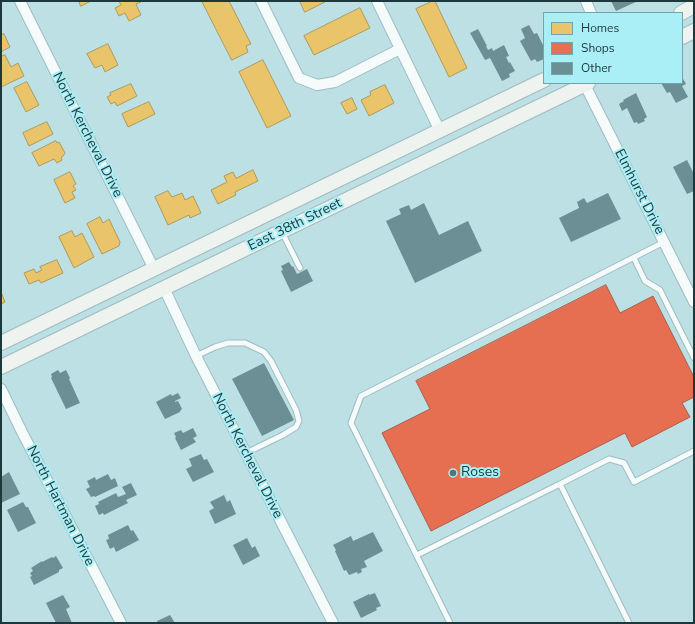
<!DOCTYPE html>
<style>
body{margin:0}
#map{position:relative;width:695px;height:624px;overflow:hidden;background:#bce0e4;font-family:"Nunito Sans",sans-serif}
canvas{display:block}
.frame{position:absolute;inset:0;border:2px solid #1c383b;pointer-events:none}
.legend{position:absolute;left:543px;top:12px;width:140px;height:72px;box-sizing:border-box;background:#aaeef6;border:1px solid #71a5ab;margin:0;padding:5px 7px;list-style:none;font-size:12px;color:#1c383b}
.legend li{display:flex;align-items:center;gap:8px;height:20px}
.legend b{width:20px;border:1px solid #71a5ab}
</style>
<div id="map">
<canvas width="695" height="624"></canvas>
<div class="frame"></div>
<ul class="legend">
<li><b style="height:11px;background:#e9c46a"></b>Homes</li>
<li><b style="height:11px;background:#e76f51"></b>Shops</li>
<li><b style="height:11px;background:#6b8f95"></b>Other</li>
</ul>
</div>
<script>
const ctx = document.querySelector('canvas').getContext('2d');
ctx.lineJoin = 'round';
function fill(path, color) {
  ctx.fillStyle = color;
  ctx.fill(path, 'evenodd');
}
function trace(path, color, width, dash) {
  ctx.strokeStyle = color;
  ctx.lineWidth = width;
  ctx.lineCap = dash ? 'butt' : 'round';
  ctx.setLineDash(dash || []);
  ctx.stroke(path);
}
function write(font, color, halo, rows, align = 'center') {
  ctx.font = font + ' "Nunito Sans",sans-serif';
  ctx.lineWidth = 4;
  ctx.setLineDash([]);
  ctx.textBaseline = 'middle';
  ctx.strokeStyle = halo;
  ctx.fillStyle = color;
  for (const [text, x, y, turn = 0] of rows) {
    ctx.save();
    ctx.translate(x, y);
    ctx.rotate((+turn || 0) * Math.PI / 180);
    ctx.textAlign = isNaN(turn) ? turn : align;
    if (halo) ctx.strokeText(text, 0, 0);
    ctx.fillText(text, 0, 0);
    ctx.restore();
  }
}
const homes = new Path2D(`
 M79,1H91L81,6Z
 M119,1H140L141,2L136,4L141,15L129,21L125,13L119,16L115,8L121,5Z
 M202,1H229L251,44L246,46L248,52L232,60Z
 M300,1H324L325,2L305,12Z
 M433,1H435L467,68L449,77L416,9Z
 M360,8L370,28L314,55L304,36Z
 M4,34L10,47L1,52V35Z
 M108,44L118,65L105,72L102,65L95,68L87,54Z
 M5,55L11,67L18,63L24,76L1,87V57Z
 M263,60L291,116L267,128L239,72Z
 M27,82L39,105L26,112L14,88Z
 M131,84L137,96L117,106L115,102L111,104L107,97L111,95L110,93Z
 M385,85L394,103L369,116L361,100L371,95L370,92Z
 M352,98L357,109L347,114L341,103Z
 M149,102L155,114L128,127L122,114Z
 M47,122L53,134L29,146L23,133Z
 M56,141L57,143L59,142L65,153L63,156L61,158L62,160L57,163L54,159L39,166L32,153Z
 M253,170L258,181L235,192L236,195L218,204L211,190L227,182L224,176L233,172L236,178Z
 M70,172L76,184L73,186L76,190L72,192L75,198L65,203L54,180Z
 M168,191L172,197L182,193L185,200L193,196L201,213L190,218L189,215L168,225L155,197Z
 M100,217L103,223L109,219L120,242L119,246L102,254L87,224Z
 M72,231L75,237L82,233L94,257L74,268L59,237Z
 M57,260L63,273L41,283L39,280L29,284L24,273L34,269L36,273L42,270L40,267Z
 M1,292L5,302L1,304Z`);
fill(homes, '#e9c46a');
trace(homes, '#ac9a5c', 1);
const shops = new Path2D(`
 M606,285L620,313L653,296L694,377V397L682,403L690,417L632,447L625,433L431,531L382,433L430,409L416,381Z`);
fill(shops, '#e76f51');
trace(shops, '#aa5e4a', 1);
fill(new Path2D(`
 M611,1H638L616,11Z
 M529,25L534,34L537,33L544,47V59L537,62L535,59L531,61L520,41L525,38L521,29Z
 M478,29L487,46H486L488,50L492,48L493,51L504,45L509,56L506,57L509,63L510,62L515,71L509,74L510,77L502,81L490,58L485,60L470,33Z
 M682,77L686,84L682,86L688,97L676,103L670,92L667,93L661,83H682Z
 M636,93L647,117L644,119L645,121L638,124L637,122L634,123L627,108L622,111L619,104L624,101L623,100Z
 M687,160L694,174V191L687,194L673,167Z
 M608,193L621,219L571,242L559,218L579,208L577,202L584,198L587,203Z
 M424,203L439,235L468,221L482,251L415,283L386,221L401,214L399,209L409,205L411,210Z
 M289,262L292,267L293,266L297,274L307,269L313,281L291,292L281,271L283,270L281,266Z
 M264,363L294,420L262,436L232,379Z
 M58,370L60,373L66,370L70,378L69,379L80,403L66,409L51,378L52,377L51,374Z
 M178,393L181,398L175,401V402L178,401L182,409L180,411V412L165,419L156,402L171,394L172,396Z
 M193,428L197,436L193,438L196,442L181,450L175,438L176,437L174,433L181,430L183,433Z
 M201,454L204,460L207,459L214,472L193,482L186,469L192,466L189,459Z
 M9,472L20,494L1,503V477Z
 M108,474L111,480L115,478L118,486L95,497L94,496L91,497L86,489L90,487L87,481L95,477L96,480Z
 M131,483L137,495L126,500L128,503L104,515L103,513L99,515L95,506L99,504L98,502L116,493L118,497L126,494L122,487Z
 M224,495L227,502L230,500L236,514L215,524L209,511L214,508L210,502Z
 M23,502L26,507H28L36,523L18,532L7,510Z
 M128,525L131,531L133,530L139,540L116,552L114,547L110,549L106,540L109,539L108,535Z
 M373,532L383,551L364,561L367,567L361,569L362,572L358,574L357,572L349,575L346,570L344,571L335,551L336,550L333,545L351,536L353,541Z
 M247,538L252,548L255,546L260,556L243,565L233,545Z
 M56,556L63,568L59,570V572L34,585L30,577L32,576L30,573L33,571L31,568L42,561V562L52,557L53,558Z
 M375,593L381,606L376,608L377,610L361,618L353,602L369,594V595Z
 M63,595L70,607L66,609L72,623H56L46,603Z
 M170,615L175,623H158L157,621Z`), '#6b8f95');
const service = new Path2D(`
 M282,232L300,268
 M634,258L645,281L660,290L694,358
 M196,356L215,347L228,343H245L264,352L271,361L296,410L299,421L296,427L283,435L246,453
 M417,555L560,484
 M450,623L351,423L361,396L664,242
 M629,623L560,484L609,459L624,463L634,482L694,451`);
const minor = new Path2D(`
 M20,1L154,269
 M261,1L299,78L317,85L335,82L400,49
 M377,1L440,131
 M586,1L591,13
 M584,83L694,302
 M164,288L196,356L333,623
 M1,389L22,432L121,623`);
const secondary = new Path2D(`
 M681,13L694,6
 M682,37L694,31
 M1,343L544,80
 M1,367L588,83`);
trace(service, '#9fbcbf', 7);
trace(minor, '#9fbcbf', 12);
trace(secondary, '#9fbcbf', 16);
trace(service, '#f5fafb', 5);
trace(minor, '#f5fafb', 10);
trace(secondary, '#eff3f0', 14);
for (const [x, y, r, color] of [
 [453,473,4,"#547376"]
]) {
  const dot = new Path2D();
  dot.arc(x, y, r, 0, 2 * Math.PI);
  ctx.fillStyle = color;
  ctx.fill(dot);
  trace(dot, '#aaeef6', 1.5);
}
write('14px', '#1c383b', '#aaeef6', [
 ["North Kercheval Drive",87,135,63],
 ["Elmhurst Drive",639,192,63],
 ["East 38th Street",295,225,-26],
 ["North Kercheval Drive",247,456,63],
 ["North Hartman Drive",60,506,63]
]);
write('14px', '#1c383b', '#aaeef6', [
 ["Roses",461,473]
], 'left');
</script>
